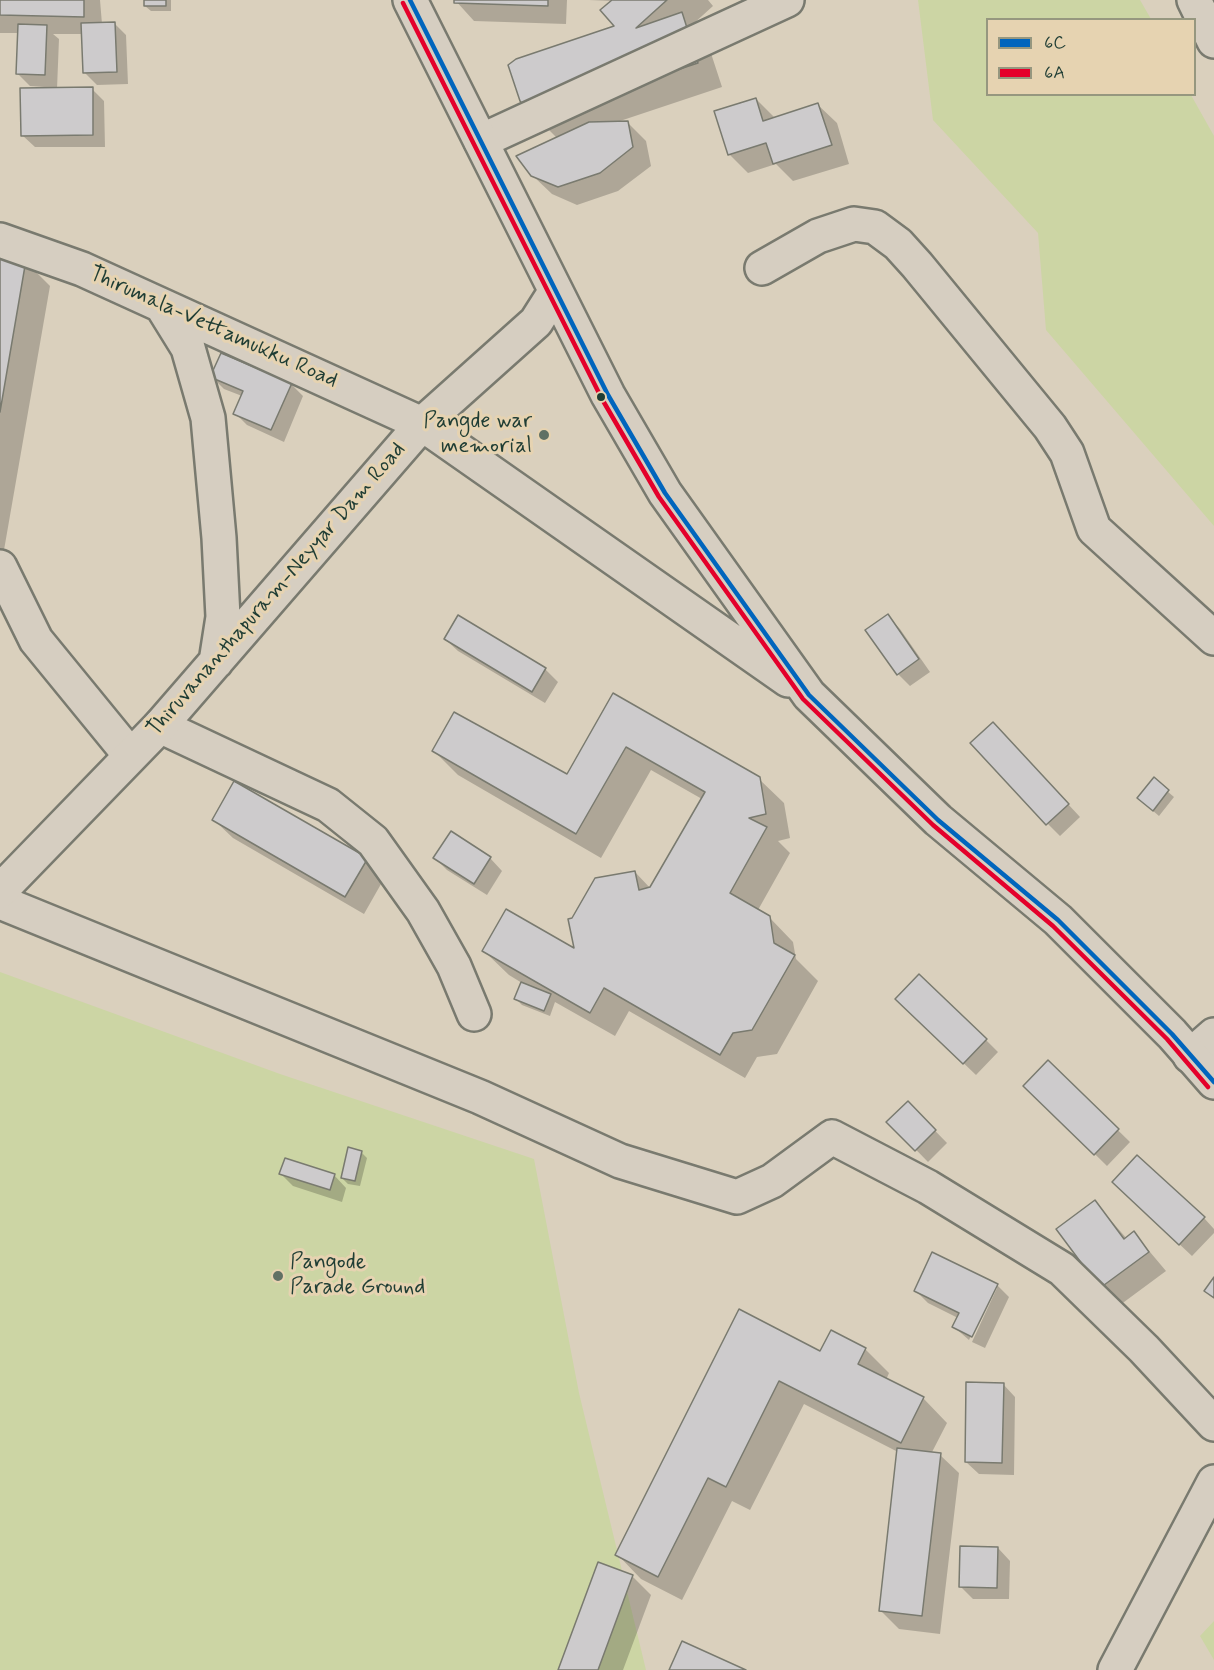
<!DOCTYPE html>
<style>
body{margin:0}
#map{position:relative;width:1214px;height:1670px;overflow:hidden;background:#dad0bd;font-family:Mynerve,sans-serif}
canvas{display:block}
.legend{position:absolute;left:986px;top:18px;width:210px;height:78px;box-sizing:border-box;background:#e6d3b1;border:2px solid #96977f;margin:0;padding:8px 10px;list-style:none;font-size:18px;color:#1f3d34}
.legend li{display:flex;align-items:center;gap:12px;height:30px}
.legend b{width:30px;border:2px solid #96977f}
</style>
<div id="map">
<canvas width="1214" height="1670"></canvas>
<ul class="legend">
<li><b style="height:8px;background:#0065bd"></b>6C</li>
<li><b style="height:8px;background:#e4002b"></b>6A</li>
</ul>
</div>
<script>
const ctx = document.querySelector('canvas').getContext('2d');
ctx.lineJoin = 'round';
function fill(path, color) {
  ctx.fillStyle = color;
  ctx.fill(path, 'evenodd');
}
function trace(path, color, width, dash) {
  ctx.strokeStyle = color;
  ctx.lineWidth = width;
  ctx.lineCap = dash ? 'butt' : 'round';
  ctx.setLineDash(dash || []);
  ctx.stroke(path);
}
function write(font, color, halo, rows, align = 'center') {
  ctx.font = font + ' Mynerve,sans-serif';
  ctx.lineWidth = 6;
  ctx.setLineDash([]);
  ctx.textBaseline = 'middle';
  ctx.strokeStyle = halo;
  ctx.fillStyle = color;
  for (const [text, x, y, turn = 0] of rows) {
    ctx.save();
    ctx.translate(x, y);
    ctx.rotate((+turn || 0) * Math.PI / 180);
    ctx.textAlign = isNaN(turn) ? turn : align;
    if (halo) ctx.strokeText(text, 0, 0);
    ctx.fillText(text, 0, 0);
    ctx.restore();
  }
}
fill(new Path2D(`
 M918,0H1140L1151,19L988,20V94L1191,95L1214,136V526L1046,330L1038,233L933,120Z
 M0,972L280,1074L534,1159L579,1393L646,1670H0Z
 M1214,1621V1660L1200,1636Z`), '#ccd5a4');
fill(new Path2D(`
 M0,0H100L102,24L114,23L126,35L128,84L97,85L85,73L83,34H53L59,39L57,89H92L104,101L105,147H35L22,135L44,87L30,86L18,74L19,33H0Z
 M145,0H171V11H151L145,6Z
 M455,0H567L566,24L474,21Z
 M589,0H708L713,6L692,25L706,38L722,87L617,122L628,123L646,141L651,166L618,191L577,205L552,194L532,175L557,138L535,116L617,27L613,1Z
 M756,99L775,118L818,105L837,123L849,164L793,181L776,164L748,173L729,154Z
 M0,260L26,262L50,286L0,573Z
 M212,377L291,384L303,396L284,442L247,425L235,413L242,396L224,389Z
 M888,616L900,629L930,672L910,686L898,674Z
 M458,617L545,669L558,682L545,703L458,651L445,639Z
 M614,695L759,779L784,803L790,838L778,841L790,853L758,910L769,917L793,942L796,959L818,981L777,1054L757,1057L745,1078L629,1011L615,1036L555,1002L550,1016L522,1005L516,999L522,983L509,975L484,951H576L635,872L651,889L702,799L651,770L601,858L458,775L434,751L568,776Z
 M1005,736L1080,817L1060,836L1048,824Z
 M1154,780L1174,797L1159,816L1145,804Z
 M214,820L367,859L385,877L364,914L233,838Z
 M435,858H490L502,871L487,895L447,870Z
 M909,1011L986,1040L998,1052L976,1075Z
 M1048,1062L1130,1142L1107,1166L1026,1086Z
 M908,1103L947,1143L928,1162L889,1122Z
 M361,1152L367,1158L360,1186L348,1184L342,1178Z
 M281,1174L334,1175L346,1188L342,1202L293,1186Z
 M1126,1194L1204,1218L1214,1229V1233L1192,1256Z
 M1095,1202L1127,1239L1134,1233L1166,1271L1120,1305L1102,1287Z
 M997,1285L1009,1297L985,1348L972,1342L997,1288H994L969,1340L954,1327L958,1318L928,1303L916,1291Z
 M740,1311L821,1353L865,1349L889,1373L886,1380L923,1398L947,1423L931,1454L940,1455L959,1473L940,1634L899,1629L881,1611L898,1452L804,1404L750,1510L732,1501L682,1600L641,1579L617,1554Z
 M1003,1384L1015,1397L1014,1475L979,1474L966,1462Z
 M998,1548L1010,1561L1009,1599H973L960,1586Z
 M632,1576L651,1595L623,1670H560Z`), '#0003');
const building = new Path2D(`
 M0,0H84V17L0,15Z
 M144,0H166V6H144Z
 M454,0H548V6L454,3Z
 M612,0H667L636,28L682,12L698,63L534,117L520,101L508,65L516,59L614,26L600,10Z
 M115,22L117,72L83,73L81,23Z
 M18,24L47,25L45,75L16,74Z
 M93,87V135L21,136L20,88Z
 M756,98L763,121L818,103L832,145L773,164L766,143L728,155L714,111Z
 M628,121L633,147L600,173L558,187L531,176L516,156L589,122Z
 M0,258L26,260L0,412Z
 M221,353L292,383L271,430L233,414L243,391L210,377Z
 M888,614L919,659L897,675L865,630Z
 M458,615L546,668L532,692L444,639Z
 M613,693L760,777L766,814L749,818L767,827L730,893L770,916L774,943L795,955L752,1030L733,1033L720,1055L604,988L590,1013L482,951L506,909L574,948L568,919L572,918L595,878L635,871L639,890L650,887L705,792L626,747L576,834L432,751L454,712L567,774Z
 M993,722L1069,804L1046,825L970,743Z
 M1154,777L1169,790L1153,811L1137,798Z
 M234,781L368,858L345,897L212,820Z
 M451,831L491,857L474,884L433,858Z
 M919,974L987,1039L963,1064L895,999Z
 M521,982L551,994L544,1011L514,999Z
 M1048,1060L1119,1129L1094,1155L1023,1086Z
 M908,1101L936,1130L915,1151L886,1122Z
 M348,1147L362,1151L355,1181L341,1178Z
 M1137,1155L1205,1217L1179,1245L1112,1182Z
 M285,1158L335,1174L330,1190L279,1174Z
 M1095,1200L1124,1239L1134,1231L1149,1252L1100,1288L1056,1229Z
 M932,1252L998,1284L972,1337L952,1327L959,1313L914,1291Z
 M1214,1277V1298L1204,1291Z
 M739,1309L820,1351L831,1330L866,1348L858,1364L924,1397L901,1443L779,1381L726,1487L708,1478L658,1577L615,1555Z
 M966,1382L1004,1383L1002,1463L965,1462Z
 M897,1448L941,1453L922,1616L879,1611Z
 M960,1546L998,1547L997,1588L959,1587Z
 M598,1562L633,1575L598,1670H558Z
 M682,1641L746,1670H669Z`);
fill(building, '#cdcbcc');
trace(building, '#797a6f', 1.5);
const minor = new Path2D(`
 M1194,0L1214,41
 M481,141L787,0
 M762,268L818,236L854,224L875,227L898,244L917,265L1050,427L1067,453L1094,529L1214,638
 M0,567L36,640L130,755
 M160,726L328,805L373,841L423,911L454,966L474,1014
 M0,902L480,1097L620,1161L737,1197L772,1181L832,1137L928,1187L1062,1269L1144,1349L1214,1424
 M1190,1056L1214,1035
 M1115,1670L1214,1482`);
const major = new Path2D(`
 M410,0L608,395L665,493L809,695L938,820L1058,920L1172,1034L1214,1082
 M0,240L82,269L422,424L788,680
 M162,306L188,348L208,418L219,538L223,617L216,662
 M0,891L160,726L422,424L536,322L555,292`);
trace(minor, '#797a6f', 38);
trace(major, '#797a6f', 38);
trace(minor, '#d6cec1', 33);
trace(major, '#d6cec1', 33);
trace(new Path2D(`
 M410,0L608,395L665,493L809,695L938,820L1058,920L1172,1034L1214,1082`), '#0065bd', 4.5);
trace(new Path2D(`
 M403,3L602,399L659,497L803,699L933,825L1053,926L1167,1039L1208,1087`), '#e4002b', 4.5);
for (const [x, y, r, color] of [
 [601,397,5,"#1f3d34"],
 [544,435,6,"#607064"],
 [278,1276,6,"#607064"]
]) {
  const dot = new Path2D();
  dot.arc(x, y, r, 0, 2 * Math.PI);
  ctx.fillStyle = color;
  ctx.fill(dot);
  trace(dot, '#e6d3b1', 2);
}
write('22px', '#1f3d34', '#e6d3b1', [
 ["Thirumala-Vettamukku Road",213,328,24],
 ["Thiruvananthapuram-Neyyar Dam Road",277,590,-49]
]);
write('22px', '#1f3d34', '#e6d3b1', [
 ["Pangde war",532,422],
 ["memorial",532,447],
 ["Pangode",290,1263,"left"],
 ["Parade Ground",290,1288,"left"]
], 'right');
</script>
